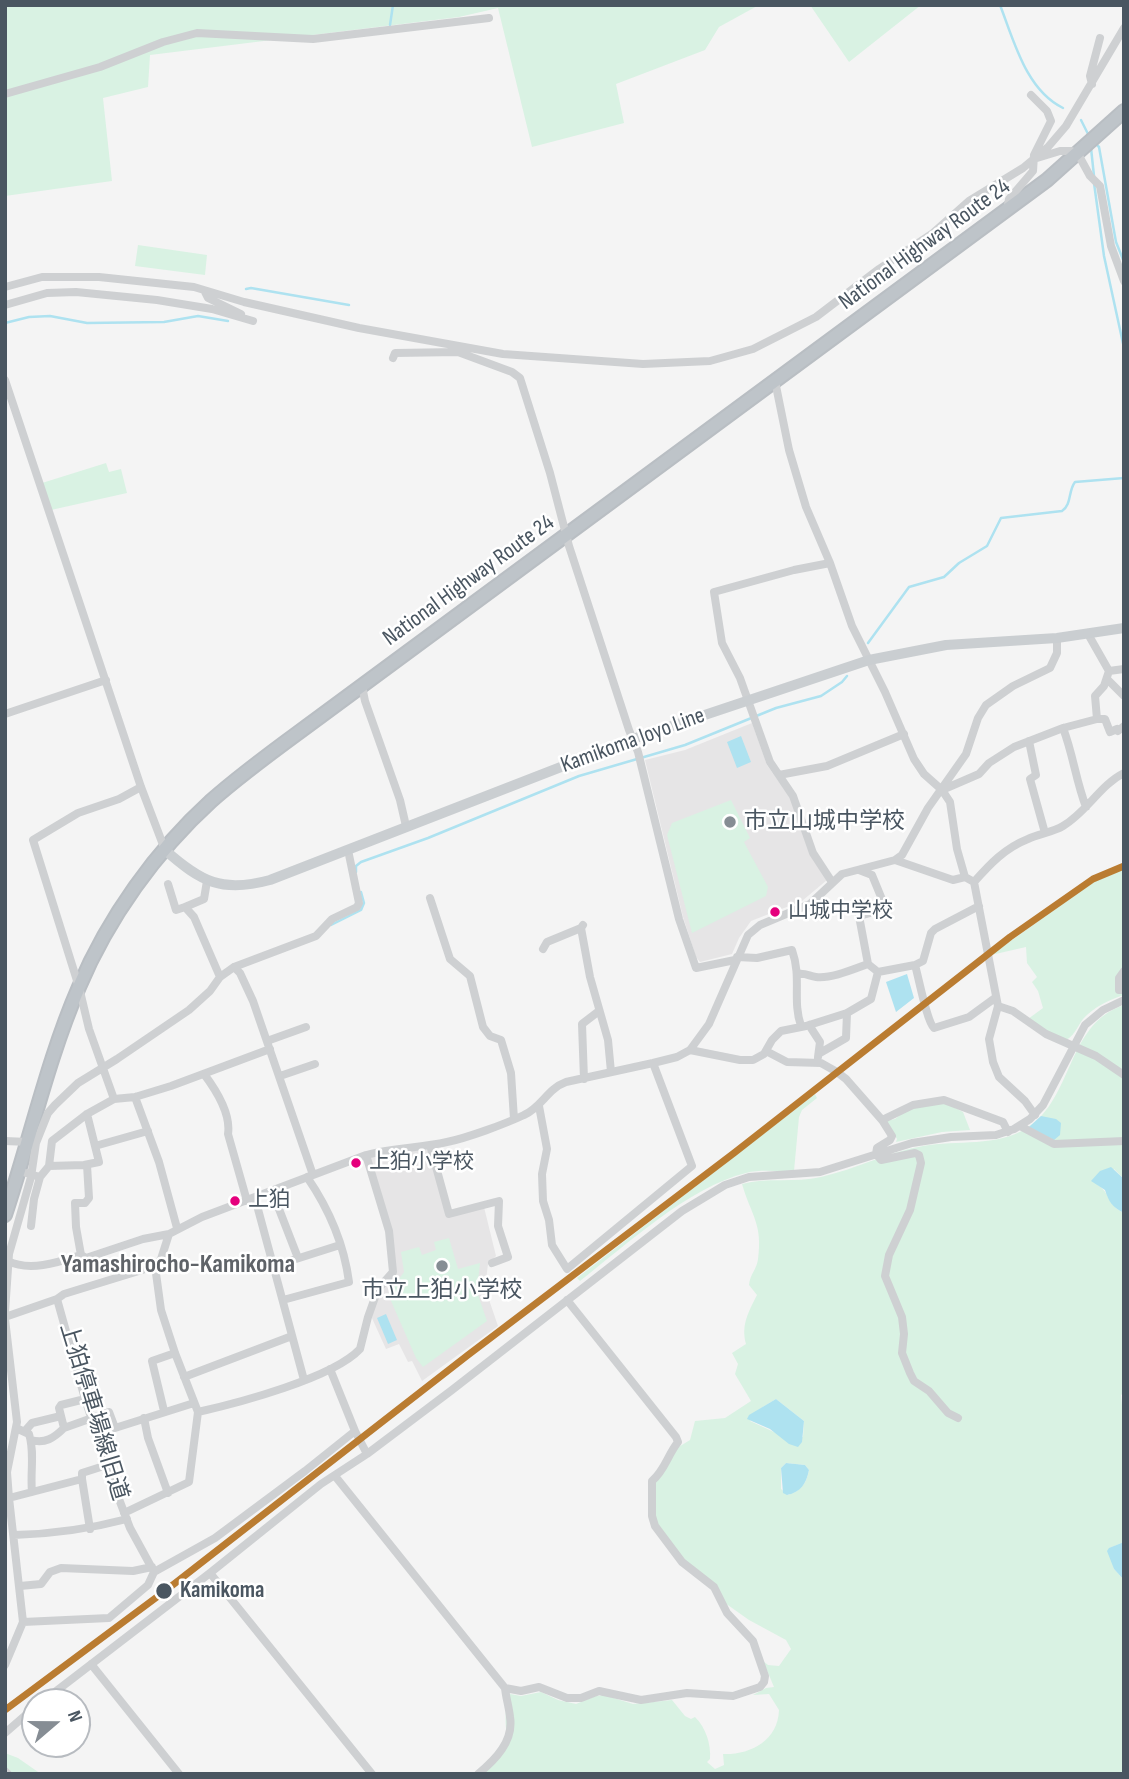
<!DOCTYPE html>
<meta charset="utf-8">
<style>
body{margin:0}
#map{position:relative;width:1129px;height:1779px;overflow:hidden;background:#f4f4f4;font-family:"Sofia Sans Condensed",sans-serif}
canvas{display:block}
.frame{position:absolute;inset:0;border:7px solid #4a5661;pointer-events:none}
.north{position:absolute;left:21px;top:1688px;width:70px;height:70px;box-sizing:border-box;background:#fff;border:2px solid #b7bbc0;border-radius:50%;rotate:70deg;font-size:19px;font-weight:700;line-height:28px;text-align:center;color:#4a5661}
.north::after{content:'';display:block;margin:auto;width:24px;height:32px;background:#868d94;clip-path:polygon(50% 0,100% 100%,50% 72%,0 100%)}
</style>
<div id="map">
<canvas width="1129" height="1779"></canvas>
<div class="frame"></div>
<div class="north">N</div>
</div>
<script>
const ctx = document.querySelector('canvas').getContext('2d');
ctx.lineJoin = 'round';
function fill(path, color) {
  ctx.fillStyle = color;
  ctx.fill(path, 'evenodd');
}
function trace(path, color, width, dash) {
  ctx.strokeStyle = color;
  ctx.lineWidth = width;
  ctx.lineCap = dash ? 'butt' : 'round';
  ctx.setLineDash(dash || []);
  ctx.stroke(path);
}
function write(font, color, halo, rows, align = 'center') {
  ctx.font = font + ' "Sofia Sans Condensed","Noto Sans JP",sans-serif';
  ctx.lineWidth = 5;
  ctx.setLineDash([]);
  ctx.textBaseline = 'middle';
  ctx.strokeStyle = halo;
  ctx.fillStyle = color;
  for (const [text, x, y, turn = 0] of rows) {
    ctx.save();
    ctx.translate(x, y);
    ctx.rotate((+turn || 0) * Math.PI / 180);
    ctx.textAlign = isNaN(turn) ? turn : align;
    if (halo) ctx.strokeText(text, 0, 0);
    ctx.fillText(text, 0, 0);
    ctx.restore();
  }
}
fill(new Path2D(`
 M752,723L767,765L791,799L827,880L802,901L751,921L739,938L732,954L700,962L696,957L683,917L645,760L685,750Z
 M429,1149L447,1217L484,1207L496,1256L488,1264L485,1288L498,1326L422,1381L412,1361L408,1362L399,1344L386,1349L371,1316L376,1299L396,1267L369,1158L378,1155Z`), '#e6e5e6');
fill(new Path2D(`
 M5,5H759L719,27L705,50L616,84L624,123L532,147L498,8L459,17L150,55L148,87L103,98L112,181L5,196Z
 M810,5H921L849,62Z
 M138,245L207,255L205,275L135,266Z
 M106,463L109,472L121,469L127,493L51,510L42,483Z
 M731,800L750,838L744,842L768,887L766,896L692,933L667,835L672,823Z
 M1124,869V969L1118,977L1124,995C1108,1000 1094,1007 1083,1019C1077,1027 1074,1037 1064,1041L1028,1019L1043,1008L1038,991L1032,982L1037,977L1027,963L1026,947L991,955L1081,891L1094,882Z
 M1124,1005V1179L1114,1169L1098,1185C1111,1194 1107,1205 1124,1213V1393L1121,1395L1124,1425V1542L1110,1548L1114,1569L1124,1580V1774H481C524,1742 496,1732 510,1694L521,1696L541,1692L558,1700L576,1704L596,1696L604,1695L633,1704L672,1700L685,1716L691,1719L695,1717C706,1728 711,1744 710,1759L707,1762L715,1769L724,1765L723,1754C750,1755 778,1741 779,1710L769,1694L753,1695L766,1688L774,1687L763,1661L768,1665L779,1666L791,1649L786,1640L749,1620L725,1603L713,1582L687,1563L658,1526L655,1519L654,1483L677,1448L690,1440L695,1421L725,1418L751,1401L735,1374L738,1364L732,1353L746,1344C741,1325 748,1313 757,1295L749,1285C750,1274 757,1269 758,1259C763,1224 751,1215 742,1184C767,1177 795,1183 821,1177C856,1169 888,1152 923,1146C957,1140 997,1147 1027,1128C1074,1098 1066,1024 1124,1005ZM776,1399L804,1421L803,1437L774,1432L750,1421L758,1410ZM786,1463L805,1465L809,1470C806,1484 802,1490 788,1495L781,1489V1468Z
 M815,1094L817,1098L802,1110L799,1117L794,1171C778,1172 761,1169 746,1173C689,1187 626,1245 580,1281L577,1278Z
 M944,1102L963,1112L970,1130L942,1132L896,1142L897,1139L886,1121L895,1119L908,1109Z
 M449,1238L458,1269L480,1263L477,1292L487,1321L423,1367L416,1358L388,1294L404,1272L401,1252L419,1247L422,1255L436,1250L434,1242Z
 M5,1753L18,1758L41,1774H11L5,1768Z`), '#d9f2e3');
fill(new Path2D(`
 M741,736L751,762L737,768L727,742Z
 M907,974L914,998L896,1012L886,982Z
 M1041,1116L1056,1119L1061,1123L1060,1135L1054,1140L1029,1127Z
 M1111,1167L1124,1179V1213C1112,1207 1109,1202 1105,1190L1091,1181L1100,1171Z
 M386,1314L397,1340L388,1344L377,1318Z
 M776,1399L804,1421L802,1442L798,1447L789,1444L770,1429L747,1419L749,1415Z
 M786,1463L805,1465L809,1470C806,1484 801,1492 787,1495L783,1493L781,1468Z
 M1124,1542V1580L1114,1569L1107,1551L1109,1548Z`), '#aee2f0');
trace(new Path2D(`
 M1000,5C1014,41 1026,90 1063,108
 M390,25L393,5
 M1081,120L1089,136
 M1095,143L1099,147L1116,242L1124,262
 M1091,148L1094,176
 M1094,183L1104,256L1124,348
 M246,289L251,288L349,305
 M5,323L29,317L50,316L87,323L164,322L198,316L228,321
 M868,643L909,587L944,577L959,563L987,546L1001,518L1062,511C1072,504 1068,491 1075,482L1124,478
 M356,872V866L361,862L428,838L579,776L685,745L776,708L821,696L842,682L847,676
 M331,925L361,910L364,903L361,892`), '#aee2f0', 2.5);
const highway = new Path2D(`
 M5,1215C30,1140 48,1058 79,987C108,918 156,851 211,801C247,769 286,742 325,713L1047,180L1124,111`);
trace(highway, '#b9bec3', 16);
trace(new Path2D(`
 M1092,84L1090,76L1100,38
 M5,94L100,67L163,42L197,33L313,39L489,18
 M1037,158L1060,151H1071L1078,154L1090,176L1100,186L1111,246L1124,281
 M1007,210L1009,199L1033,171L1034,155L1051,121L1047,111L1031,95
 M5,287L42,277H99L194,287L244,302L359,328L503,354L643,364L710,361L753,349L816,317L879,269L933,233L969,201L1023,168L1048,147L1066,126L1124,28
 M205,292L208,298L241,314
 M5,305L47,293L76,292L157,300L212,309L253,321
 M393,358L395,353L458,352L512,372L520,378L550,473L569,546L629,730L638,752L679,919L696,968L735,960
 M5,380L141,787L165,850
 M775,381L789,450L806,507L830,563L852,626L885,692L914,759L924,774L942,790L950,802L957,849L965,877L974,882L998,1006L989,1039L993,1062L999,1077L1025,1101L1035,1115
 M830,563L794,570L714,592L722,643L740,678L770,762L793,796L813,853L832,882
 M1109,671L1124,669
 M1107,679L1124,696
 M362,686L365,701L400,800L406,826
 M5,714L106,680
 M1097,719H1105L1110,732L1117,729L1118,731L1124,726
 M1063,728C1073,754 1076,781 1086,807
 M1029,741L1036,775L1030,779L1045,833
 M779,775L827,766L904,734
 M942,790L979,774L989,763L1014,747L1063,728L1097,719L1095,696L1104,686L1109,671L1088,634
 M895,860L953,880L965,877
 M859,870L872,875L886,909L859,916L868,964
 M207,881L204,899L185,907L194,917L220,977
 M974,882C990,864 1005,848 1028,839C1039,834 1053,832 1063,826C1087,812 1100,785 1124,773
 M168,884L176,910L185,907
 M430,898L450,959L470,976L483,1027L490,1036L501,1040L511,1073L514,1119
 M581,928L590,977L608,1040L611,1072
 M543,949L547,942L581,928L583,925
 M737,957L757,958L792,950C802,978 792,1000 801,1026
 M915,965C919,979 927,1022 934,1028L969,1017L995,998
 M234,967L240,973L253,1001L313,1175
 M1124,971L1119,978V990H1124
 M798,974C806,973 809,976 816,977C831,979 854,969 868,964L878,972L915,965L923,961L931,933L935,929L979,906
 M998,1006L1013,1011L1046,1034L1096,1056L1124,1075
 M809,1025L820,1042L818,1057
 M267,1041L306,1027
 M690,1050L740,1060H753L764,1054L772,1040L781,1031L806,1026L847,1013L871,999L878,972
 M766,1051L787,1062L821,1063L837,1072L846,1079L882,1120L913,1105L944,1100L1003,1122L1008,1132
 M820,1053L846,1038L847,1013
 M204,1074C216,1090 231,1114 228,1134L247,1201
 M280,1076L315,1064
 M584,1079L582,1024L599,1011
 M135,1097L159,1162L177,1228
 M114,1099L89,1029L79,987L33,840L78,813L119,799L141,787
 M539,1106L547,1149L542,1174L543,1201L549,1220L552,1245L567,1269L692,1166L653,1063
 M882,1120L892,1136L890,1140L877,1148L876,1154L881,1160L915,1153L919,1155L921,1163L910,1210L889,1255L885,1276L902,1317L904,1334L902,1353L910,1373L914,1381L929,1391L948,1413L958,1418
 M1020,1126L1054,1144L1124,1141
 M5,1141L28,1142
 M430,1145L449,1214L499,1201L498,1226L508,1257L492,1263
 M95,1146L148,1131
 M49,1166L84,1165L99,1162L87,1114
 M26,1173L40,1177L49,1166L52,1141L87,1114L114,1099L135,1097L171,1086L270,1049
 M272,1191L298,1258
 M255,1198L304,1380
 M31,1226L34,1199L40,1177
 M81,1255L76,1227L75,1203H85L89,1198L87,1165
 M8,1261C30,1272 59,1262 81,1255L86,1258L143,1239L169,1234
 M155,1266L161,1310L175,1353L198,1412C238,1403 333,1378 360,1349L368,1317L378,1289L393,1272L389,1231L366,1155
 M274,1266L340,1245
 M57,1299L85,1399L111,1478L130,1528L154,1572
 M283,1300L349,1282C344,1244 329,1209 307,1177
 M5,1312L9,1254L31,1177L36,1143L48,1113L55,1105L78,1083L117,1059L189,1010L210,991L220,977L234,967L316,936L332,919L357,907L359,903L348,850
 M5,1317L57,1299L64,1294L155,1266L161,1259L169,1234L202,1217L366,1155C393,1148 420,1148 447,1142C467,1138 505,1124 524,1115C542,1107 547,1089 566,1082L653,1063L677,1057L690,1050L709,1024L748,935L760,925L810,904L842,874L895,860L902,855L928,808L966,754L978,718L986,705L1013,686L1050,668L1057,653V638
 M5,1319L17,1422L7,1472L9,1498L23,1622L5,1665
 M184,1377L292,1336
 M164,1411L152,1361L175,1353
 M144,1418L148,1438L168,1493
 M16,1428L29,1434C35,1452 30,1473 32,1492
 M64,1428L109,1412L115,1428L194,1403
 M25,1431L32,1423L61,1416
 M355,1431L367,1454
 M31,1440C45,1444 54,1438 64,1428L59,1408L61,1405L85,1399
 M335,1476L505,1688L521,1691L539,1687L567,1698H581L599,1691L641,1700L687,1693L733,1696L760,1687L764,1682L765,1676L753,1641L727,1613L714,1587L682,1562L655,1526L652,1516V1481C665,1470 667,1456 678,1442L676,1437L567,1300
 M82,1479L90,1529
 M9,1498L82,1479V1473L107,1465
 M124,1513L189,1482L198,1412
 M14,1535C53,1534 89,1529 127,1519
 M210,1573L372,1774
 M20,1586L41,1584L50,1572L61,1568L133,1571L152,1567
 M23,1622L109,1618L148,1585L154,1572L215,1538L305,1471L355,1431L330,1369
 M91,1664L179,1774
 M42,1702L210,1573L321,1484L367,1454L452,1390L682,1211L725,1185L749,1177L820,1172L912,1143L951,1137L996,1135L1014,1129L1030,1119L1043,1105L1085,1025L1103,1010L1124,1000
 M5,1733L35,1707
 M5,1771L8,1774
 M478,1774C495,1760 514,1741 510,1717C509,1707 506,1698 505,1688`), '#ced0d2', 8);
trace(new Path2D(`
 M165,850C201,882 222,893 270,880L633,739L869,660L946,645L1057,638L1124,628`), '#caced1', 10);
trace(highway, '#bec4c9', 12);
trace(new Path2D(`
 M5,1710L165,1591L468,1355L734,1153L1010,937L1093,879L1124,866`), '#ba7c31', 7);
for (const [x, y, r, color] of [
 [730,822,7,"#868d94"],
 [775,912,6,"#e5007d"],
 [356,1163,6,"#e5007d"],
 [235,1201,6,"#e5007d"],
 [442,1266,7,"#868d94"],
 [164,1591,9,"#4a5661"]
]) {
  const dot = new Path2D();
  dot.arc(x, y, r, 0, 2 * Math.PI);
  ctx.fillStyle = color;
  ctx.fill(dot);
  trace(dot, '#fff', 2.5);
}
write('21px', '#4a5661', '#fff', [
 ["山城中学校",788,912],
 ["上狛小学校",369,1163],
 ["上狛",248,1201]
], 'left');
write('23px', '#4a5661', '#fff', [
 ["National Highway Route 24",925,245,-36],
 ["National Highway Route 24",469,581,-36],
 ["Kamikoma Joyo Line",633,741,-20],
 ["上狛停車場線旧道",93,1412,73]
]);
write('23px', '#4a5661', '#fff', [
 ["市立山城中学校",744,822],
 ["市立上狛小学校",442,1291,"center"]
], 'left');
write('bold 23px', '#4a5661', '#fff', [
 ["Kamikoma",180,1591]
], 'left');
write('bold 26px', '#5f6368', '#fff', [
 ["Yamashirocho-Kamikoma",178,1265]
]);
</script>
